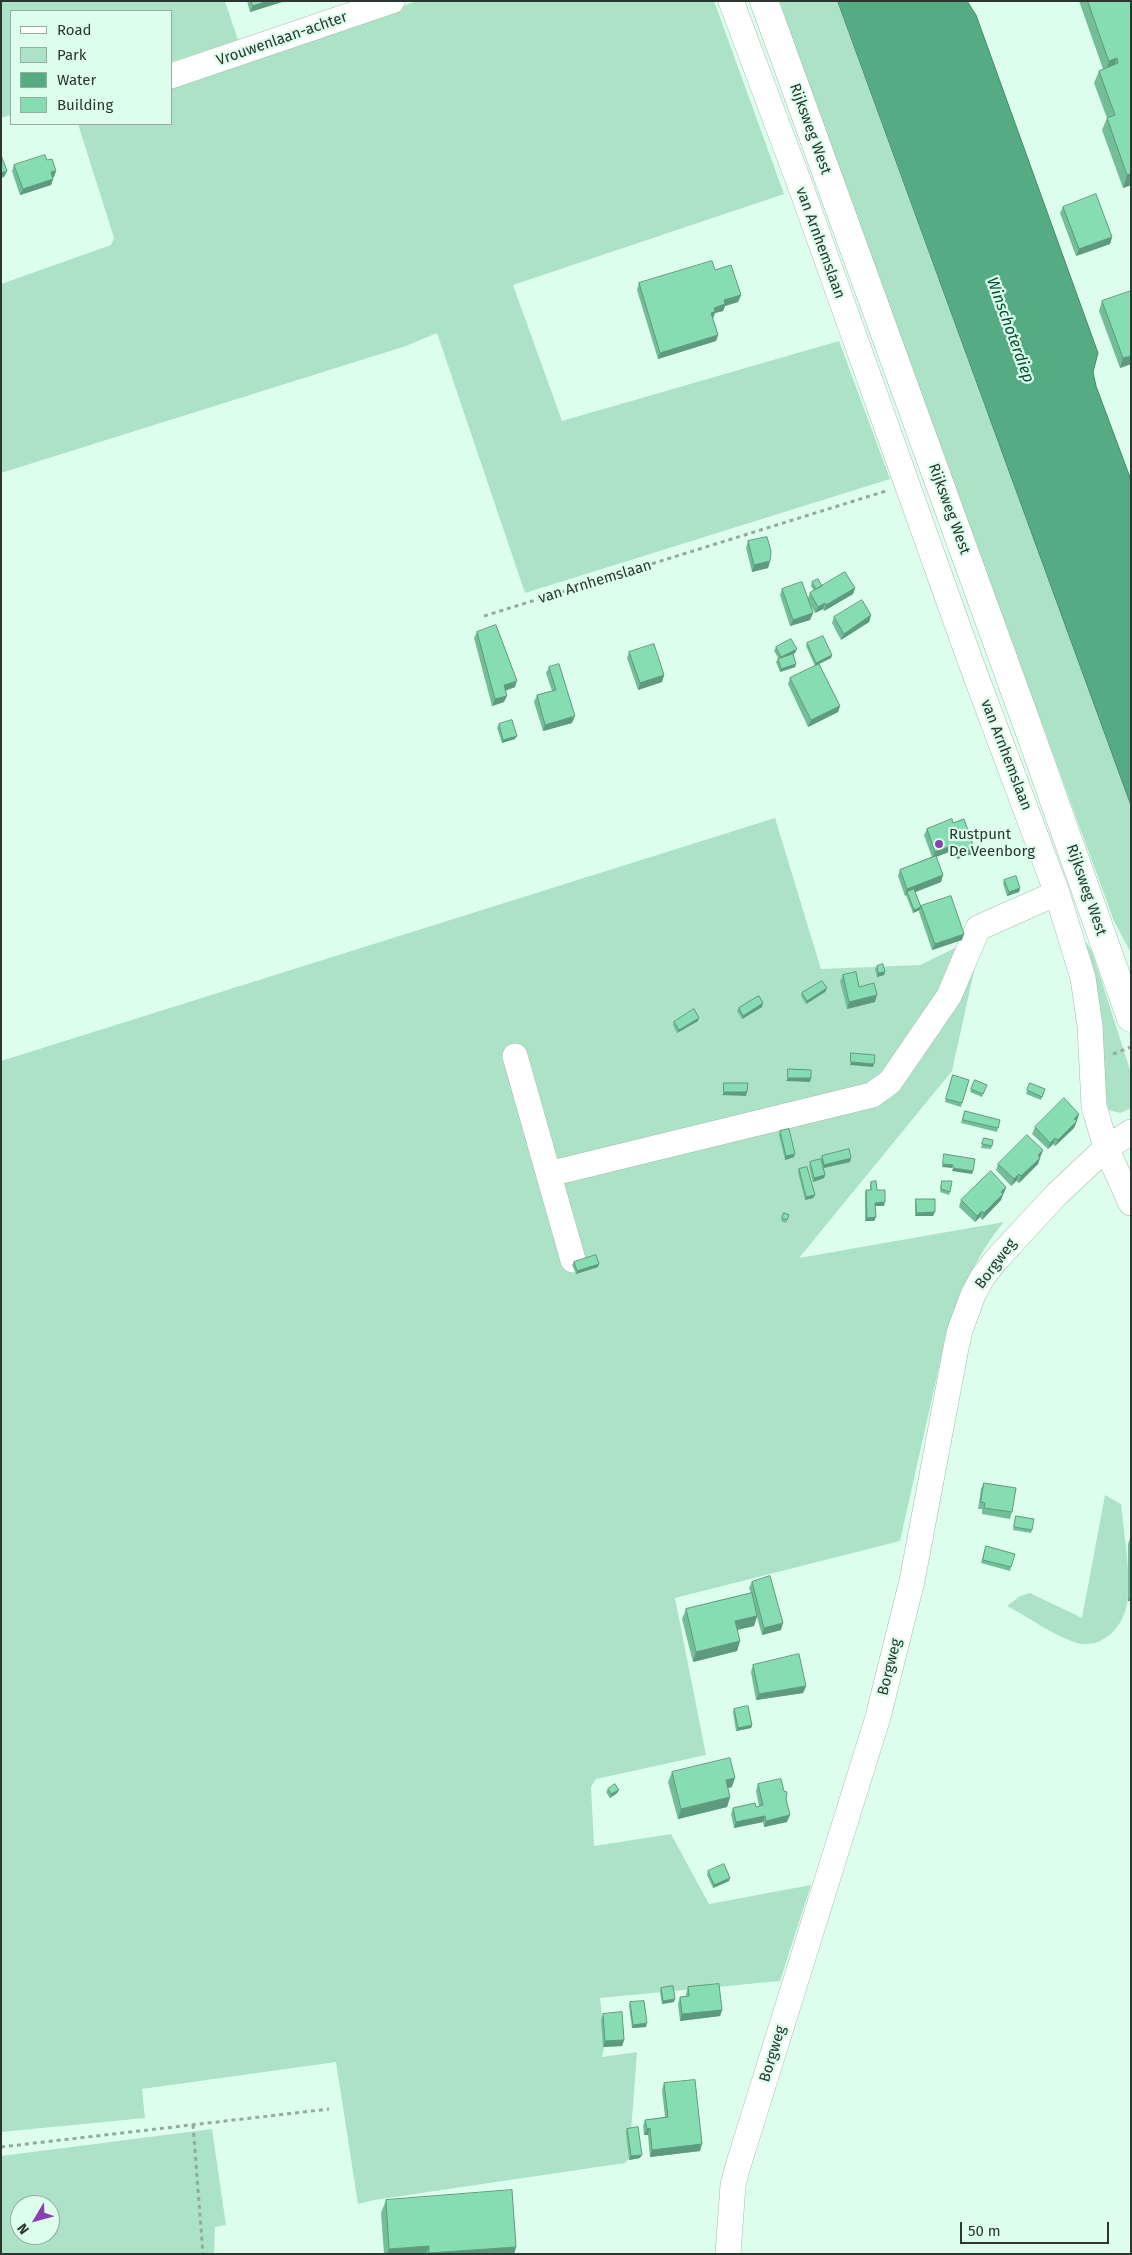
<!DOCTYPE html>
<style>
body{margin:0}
#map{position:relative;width:1132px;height:2255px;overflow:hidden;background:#ddfeec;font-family:"Fira Sans",sans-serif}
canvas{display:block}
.frame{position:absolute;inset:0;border:2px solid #2a362f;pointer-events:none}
.legend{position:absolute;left:10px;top:10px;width:162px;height:115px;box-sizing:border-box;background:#ddfeec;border:1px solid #95aea0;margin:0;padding:6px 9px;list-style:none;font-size:15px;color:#2a362f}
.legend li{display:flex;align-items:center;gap:10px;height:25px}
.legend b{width:25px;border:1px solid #95aea0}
.north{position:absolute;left:10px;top:2195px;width:50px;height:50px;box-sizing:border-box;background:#ddfeec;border:1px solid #95aea0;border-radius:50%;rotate:233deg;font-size:14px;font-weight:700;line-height:20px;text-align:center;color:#2a362f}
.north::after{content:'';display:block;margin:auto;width:18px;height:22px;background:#8940b2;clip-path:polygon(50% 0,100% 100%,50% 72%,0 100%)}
.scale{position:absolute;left:960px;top:2222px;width:149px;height:22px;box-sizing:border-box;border:2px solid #2a362f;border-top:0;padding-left:6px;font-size:15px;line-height:18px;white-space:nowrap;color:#2a362f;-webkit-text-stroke:4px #ddfeec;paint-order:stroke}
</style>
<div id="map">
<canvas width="1132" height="2255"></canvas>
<div class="frame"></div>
<ul class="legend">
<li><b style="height:6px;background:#fff"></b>Road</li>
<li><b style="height:14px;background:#ace3c6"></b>Park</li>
<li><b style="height:14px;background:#55ab82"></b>Water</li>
<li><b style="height:14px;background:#86ddb1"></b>Building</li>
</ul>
<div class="north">N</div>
<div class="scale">50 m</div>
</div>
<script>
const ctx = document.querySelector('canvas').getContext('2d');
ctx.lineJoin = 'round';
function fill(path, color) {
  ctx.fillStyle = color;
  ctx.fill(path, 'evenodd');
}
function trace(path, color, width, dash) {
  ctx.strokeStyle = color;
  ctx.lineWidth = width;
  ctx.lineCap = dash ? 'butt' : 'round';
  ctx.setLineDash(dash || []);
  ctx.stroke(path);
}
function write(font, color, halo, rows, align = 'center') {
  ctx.font = font + ' "Fira Sans",sans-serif';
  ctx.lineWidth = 4.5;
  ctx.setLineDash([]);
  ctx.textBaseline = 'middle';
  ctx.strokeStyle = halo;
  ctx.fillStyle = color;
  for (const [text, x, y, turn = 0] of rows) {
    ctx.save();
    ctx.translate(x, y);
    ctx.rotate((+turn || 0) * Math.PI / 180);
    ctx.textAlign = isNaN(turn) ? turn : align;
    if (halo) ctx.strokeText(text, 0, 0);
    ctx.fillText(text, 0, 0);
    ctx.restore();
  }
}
fill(new Path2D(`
 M1,1H225L238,40L171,62V11H11V115L1,118Z
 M417,1H714L784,194L513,285L562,421L839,341L890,479L525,593L437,333L406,346L1,473V284L111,245L114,238L78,124H171V84Z
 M778,1H838L1131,805V953L1114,921Z
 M775,818L821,969L920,965L982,935L952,1071L799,1258L1004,1222C977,1254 960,1293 947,1331L900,1541L675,1598L706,1755L596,1779L591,1787L594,1846L671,1834L709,1904L811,1885L780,1981L600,1998L605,2043L602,2057L637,2052L629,2159L625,2163L374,2200L358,2204L336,2062L142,2089L145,2118L1,2132V1061Z
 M1086,942L1092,951L1131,1073V1108L1121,1113L1108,1110Z
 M1105,1495L1121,1504C1124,1534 1130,1566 1128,1596C1127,1620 1109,1646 1083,1644C1060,1641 1029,1617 1007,1606L1020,1596L1030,1593L1082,1618Z
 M212,2129L226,2225L215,2227L214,2254H1V2156ZM20,2205H50V2235H20Z`), '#ace3c6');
const water = new Path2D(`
 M838,1H967L976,15L1098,353L1093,372L1096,386L1131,480V805Z`);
fill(water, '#55ab82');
trace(water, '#488869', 1);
const minor = new Path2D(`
 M731,1L803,193L971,663L1057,893L1083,978L1090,1026L1094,1106L1106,1148L1131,1203
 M171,76L392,1
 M515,1056L573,1260
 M549,1174L872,1095L890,1082L949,996L978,928L1057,893
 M728,2254L733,2185L738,2166L878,1717L912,1581L956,1348L960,1330L973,1295L982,1278L995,1261L1056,1195L1106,1148L1131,1132`);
const major = new Path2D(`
 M764,1L1028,727L1131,1018`);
trace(minor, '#9fbead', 26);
trace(major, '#9fbead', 29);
trace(new Path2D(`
 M484,616L886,491
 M1113,1054L1131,1047
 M193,2125L203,2254
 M1,2147L329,2109`), '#92ab9d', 3, [4, 4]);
trace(minor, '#fff', 25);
trace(major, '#fff', 28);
fill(new Path2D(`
 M247,1H285L250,12Z
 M1079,1H1131V185L1123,188L1102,130L1107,118L1094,83L1099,71L1103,69Z
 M47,160L56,171L53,178V179L51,185L20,195L12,171L14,165Z
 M1063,207L1112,237L1110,244L1076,256L1060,213Z
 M715,270L741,295L738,302L725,306L723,311L715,313L713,318L718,335L716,341L658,359L637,290L639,283Z
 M1102,301L1131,364L1120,368L1099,311Z
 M748,541L770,561L768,568L752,572L746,548Z
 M812,582L822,586L855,588L853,594L824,611L823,609L815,613L809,603L813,613L810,620L790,626L780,595L782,589L808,598L810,593L814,591L811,586Z
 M871,615L869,622L841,640L832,623L834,617Z
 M477,632L515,687L505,691L504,702L492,706L474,638Z
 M807,643L832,655L831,658L819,664L840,706L838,712L808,727L788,684L790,678L815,666L806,646Z
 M776,647L795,653L793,654L796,664L795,667L780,672L776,662L778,659H779L774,651Z
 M629,652L664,675L662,682L638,690L627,658Z
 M549,667L572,723L543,731L534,702L537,695L552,691L546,673Z
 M499,724L515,739L502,743L497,728Z
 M953,823L974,848L972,854L957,859L954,850L936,857L943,875L941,882L915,892L921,907L920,910L913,913L906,895L905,896L898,876L900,870L932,857L924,835L927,829Z
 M1004,880L1020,888L1019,892L1007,896L1003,883Z
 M921,906L962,940L932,950L919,912Z
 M877,966L885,972L884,975L877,977L875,969Z
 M843,975L859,987L875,1002L847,1009L840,981Z
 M827,988L825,992L806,1004L801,996L802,993Z
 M762,1007L742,1019L737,1011L739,1008Z
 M698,1021L677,1033L673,1025L674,1022Z
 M953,1075L969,1080L961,1107L945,1102Z
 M975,1080L987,1085L982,1097L970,1092Z
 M1030,1083L1045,1089L1041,1100L1026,1094Z
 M965,1111L998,1128L997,1132L961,1123Z
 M1079,1114L1074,1128L1055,1146L1053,1144L1048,1149L1032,1134L1035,1127Z
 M780,1131L794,1157L785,1160L779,1135Z
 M984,1138L992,1146L991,1149L981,1148Z
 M1043,1150L1038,1164L1019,1183L1016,1181L1011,1186L996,1170L998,1164Z
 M822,1156L850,1162L824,1168L825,1175L824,1178L813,1182L809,1166L810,1162L821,1160Z
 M799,1169L815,1195L813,1198L805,1200L798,1172Z
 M942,1181L950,1192L949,1195L940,1192Z
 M871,1182L877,1190L884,1206H875L876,1217L874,1221H865V1193L866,1190H870V1185Z
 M1006,1187L1001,1200L982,1220L980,1217L975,1222L959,1207L961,1200Z
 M916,1199L933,1216H915V1202Z
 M784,1213L789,1215L786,1223L781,1221Z
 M574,1262L598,1267L576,1274L572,1265Z
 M984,1483L1012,1512L1010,1519L982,1514V1509H978L981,1489Z
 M1016,1516L1032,1530L1031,1533L1013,1530Z
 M1131,1535V1601H1128V1544Z
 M985,1549L1011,1567L1010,1571L981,1563Z
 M752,1582L781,1630L762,1635L757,1617L754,1626L737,1630L740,1641L737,1651L693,1662L682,1619L686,1609L751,1593L749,1588Z
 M753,1665L806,1686L803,1693L756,1700L751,1672Z
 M734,1709L752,1725L751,1728L736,1731L733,1712Z
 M672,1772L732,1787L728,1788L730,1797L727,1807L678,1819L668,1782Z
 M758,1784L786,1799L787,1822L764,1827L763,1822L734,1828L731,1814L733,1808L756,1807L759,1806L756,1791Z
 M608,1789L619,1790L617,1793L610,1798L606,1792Z
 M708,1871L729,1881L713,1888L707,1875Z
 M688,1987L722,2010L720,2016L680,2021L678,2004L680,1997H686V1994Z
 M661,1988L674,2002L662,2004L660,1992Z
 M630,2002L646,2027L632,2028L629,2006Z
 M603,2014L624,2040L622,2046L603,2047L601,2020Z
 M664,2083L700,2151L650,2157L648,2135H644L643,2126L645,2120L665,2117L662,2090Z
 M627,2129L640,2158L629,2160L626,2132Z
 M386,2200L516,2247L514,2254H384L381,2213Z`), '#73be98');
fill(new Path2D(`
 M268,1H285L250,12L253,6Z
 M1117,58L1112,71L1105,74L1109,61Z
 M7,171L4,177L1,178V173Z
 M56,171L54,177L49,179L51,172Z
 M1131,174V185L1123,188L1127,175Z
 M53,179L51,185L20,195L23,189Z
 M1112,237L1110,244L1076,256L1079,249Z
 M741,295L738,302L725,306L723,311L715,313L713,318L709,319L714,308L724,300Z
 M718,335L716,341L658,359L660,353Z
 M1131,356V364L1120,368L1123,358Z
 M770,561L768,568L752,572L754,565Z
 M855,588L853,594L824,611L826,605Z
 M825,603L823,609L815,613L818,607Z
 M813,613L810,620L790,626L793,620Z
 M871,615L869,622L841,640L844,634Z
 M797,649L795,653L780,661L781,657Z
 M832,655L831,658L815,666L816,663Z
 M796,664L795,667L780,672L781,669Z
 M664,675L662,682L638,690L640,683Z
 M517,681L515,687L501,692L504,685Z
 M507,696L504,702L492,706L495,699Z
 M840,706L838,712L808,727L811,720Z
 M575,716L572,723L543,731L545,725Z
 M517,736L515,739L502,743L503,740Z
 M956,844L954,850L933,858L935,852Z
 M974,848L972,854L957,859L960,853Z
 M943,875L941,882L908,895L907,892L906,895L905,896L907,889Z
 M1020,888L1019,892L1007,896L1009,892Z
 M921,907L920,910L913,913L914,910Z
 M964,934L962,940L932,950L935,944Z
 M885,972L884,975L877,977L878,973Z
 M827,988L825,992L806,1004L807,1001Z
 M877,995L875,1002L847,1009L849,1002Z
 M763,1003L762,1007L742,1019L743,1016Z
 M699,1018L698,1021L677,1033L679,1030Z
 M851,1062L874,1064L873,1067L850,1065Z
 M788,1078H811L810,1082L786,1081Z
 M724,1092H747L746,1096L722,1095Z
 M1079,1114L1077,1120L1072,1125L1074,1119Z
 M1077,1121L1074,1128L1055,1146L1058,1140Z
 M1055,1138L1053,1144L1048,1149L1050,1143Z
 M1043,1150L1040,1157L1035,1162L1038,1155Z
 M795,1154L794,1157L785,1160L786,1156Z
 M851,1158L850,1162L823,1168L824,1165Z
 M1040,1158L1038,1164L1019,1183L1021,1176Z
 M943,1164L953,1165L952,1168L942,1167Z
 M953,1168L973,1171L972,1174L952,1171Z
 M1019,1174L1016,1181L1011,1186L1014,1179Z
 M825,1175L824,1178L813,1182L814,1178Z
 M1006,1187L1004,1193L999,1198L1001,1192Z
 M1003,1194L1001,1200L982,1220L984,1213Z
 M815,1195L813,1198L805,1200L806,1197Z
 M885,1202L884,1206H874L875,1203Z
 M982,1211L980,1217L975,1222L977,1216Z
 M935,1212L933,1216H915L917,1213Z
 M876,1217L874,1221H865L867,1218Z
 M599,1264L598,1267L576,1274L577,1271Z
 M1131,1594V1601H1128Z
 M757,1616L754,1626L732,1631L735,1621Z
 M783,1623L781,1630L762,1635L764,1628Z
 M740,1641L737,1651L693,1662L696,1652Z
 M806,1686L803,1693L756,1700L759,1694Z
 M752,1725L751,1728L736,1731L738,1728Z
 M735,1778L732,1787L723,1789L726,1780Z
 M619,1790L617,1793L610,1798L611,1794Z
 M730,1797L727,1807L678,1819L681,1809Z
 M790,1815L787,1822L764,1827L766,1821Z
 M765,1816L763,1822L734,1828L736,1822Z
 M730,1878L729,1881L713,1888L714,1885Z
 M675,1999L674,2002L662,2004L663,2001Z
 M722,2010L720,2016L680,2021L682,2014Z
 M647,2023L646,2027L632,2028L633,2025Z
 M624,2040L622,2046L603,2047L605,2041Z
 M650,2128L648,2135H644L647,2129Z
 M702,2144L700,2151L650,2157L652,2150Z
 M642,2155L640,2158L629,2160L631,2156Z
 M429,2246L426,2254H387L389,2249Z
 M516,2247L514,2254H429V2253Z`), '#5e9b7c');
const building = new Path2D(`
 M251,1H268L253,6Z
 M1088,1H1131V174L1127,175L1107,118L1115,115L1099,71L1118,63L1117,58L1109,61Z
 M1,155L7,171L1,173Z
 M45,155L47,160L52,159L56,171L51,172L53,179L23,189L14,165Z
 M1096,194L1112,237L1079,249L1063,207Z
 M712,261L715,270L731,265L741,295L724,300L725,304L714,308L715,312L711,313L718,335L660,353L639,283Z
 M1131,291V356L1123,358L1102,301Z
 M767,537L771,551L770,561L754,565L748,541Z
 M845,572L855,588L826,605L825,603L818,607L810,593Z
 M818,579L822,586L816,589L812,582Z
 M802,582L813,613L793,620L782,589Z
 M862,600L871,615L844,634L834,617Z
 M496,625L517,681L504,685L507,696L495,699L477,632Z
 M823,636L832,655L816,663L807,643Z
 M791,639L797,649L781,657L776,647Z
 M654,644L664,675L640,683L629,652Z
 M793,654L796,664L781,669L778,659Z
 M559,664L575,716L545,725L537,695L556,690L549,667Z
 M819,664L840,706L811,720L790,678Z
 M512,720L517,736L503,740L499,724Z
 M952,819L953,823L964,819L974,848L960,853L956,844L935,852L927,829Z
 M936,856L943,875L907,889L900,870Z
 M1016,876L1020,888L1009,892L1004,880Z
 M914,889L921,907L914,910L907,892Z
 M951,896L964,934L935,944L921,906Z
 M883,964L885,972L878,973L877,966Z
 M856,972L859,987L874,983L877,995L849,1002L843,975Z
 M822,981L827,988L807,1001L802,993Z
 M759,996L763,1003L743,1016L739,1008Z
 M694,1009L699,1018L679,1030L674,1022Z
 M851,1053L875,1055L874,1064L851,1062Z
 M788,1069L811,1070V1078H788Z
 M953,1075L969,1080L962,1103L946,1099Z
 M975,1080L987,1085L983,1094L971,1089Z
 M724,1083H748L747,1092H724Z
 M1030,1083L1045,1089L1042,1097L1027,1090Z
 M1064,1098L1079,1114L1074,1119L1077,1121L1058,1140L1055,1138L1050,1143L1035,1127Z
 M965,1111L1000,1120L998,1128L963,1120Z
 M789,1129L795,1154L786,1156L780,1131Z
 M1027,1135L1043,1150L1038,1155L1040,1158L1035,1163L1021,1176L1019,1174L1014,1179L998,1164Z
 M984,1138L993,1140L992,1146L982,1144Z
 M849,1149L851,1158L824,1165L822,1156Z
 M944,1154L975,1159L973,1171L953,1168V1165L943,1164Z
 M821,1159L825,1175L814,1178L810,1162Z
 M807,1167L815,1195L806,1197L799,1169Z
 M991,1171L1006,1187L1001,1192L1003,1194L984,1213L982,1211L977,1216L961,1200Z
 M876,1181L877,1190H885V1202L875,1203L876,1217L867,1218L866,1190H871V1182Z
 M942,1181H952L950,1192L941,1189Z
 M916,1199H935V1212L917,1213Z
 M784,1213L789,1215L787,1220L782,1218Z
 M596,1255L599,1264L577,1271L574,1262Z
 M984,1483L1016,1488L1012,1512L984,1508L985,1503L981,1502Z
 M1016,1516L1034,1519L1032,1530L1014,1527Z
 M986,1546L1015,1554L1011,1567L983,1560Z
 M770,1576L783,1623L764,1628L752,1582Z
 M752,1593L757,1616L735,1621L740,1641L696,1652L686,1609Z
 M799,1654L806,1686L759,1694L753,1665Z
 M748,1706L752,1725L738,1728L734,1709Z
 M730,1758L735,1778L726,1780L730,1797L681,1809L672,1772Z
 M781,1779L784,1791L787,1792L786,1799L790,1815L766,1821L765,1816L736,1822L733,1808L755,1803L756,1807L763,1805L758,1784Z
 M615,1784L619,1790L611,1794L608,1789Z
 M724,1864L730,1878L714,1885L708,1871Z
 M719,1984L722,2010L682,2014L680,1997L689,1996L688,1987Z
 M673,1986L675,1999L663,2001L661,1988Z
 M644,2001L647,2023L633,2025L630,2002Z
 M622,2012L624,2040L605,2041L603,2014Z
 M695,2080L702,2144L652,2150L650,2128L647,2129L645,2120L668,2117L664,2083Z
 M638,2127L642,2155L631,2156L627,2129Z
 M512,2190L516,2247L429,2253V2246L389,2249L386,2200Z`);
fill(building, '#86ddb1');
trace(building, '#5e9b7c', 1);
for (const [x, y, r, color] of [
 [939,844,5,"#8940b2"]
]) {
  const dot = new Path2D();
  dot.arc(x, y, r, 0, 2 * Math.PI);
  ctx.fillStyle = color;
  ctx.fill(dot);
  trace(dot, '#ddfeec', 2);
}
write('15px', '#2a362f', '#ddfeec', [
 ["Vrouwenlaan-achter",282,39,-19],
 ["Rijksweg West",810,129,70],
 ["van Arnhemslaan",820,243,70],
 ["Rijksweg West",949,509,70],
 ["van Arnhemslaan",595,582,-17],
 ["van Arnhemslaan",1006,755,69],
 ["Rijksweg West",1086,890,71],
 ["Borgweg",996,1264,-53],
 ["Borgweg",890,1667,-76],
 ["Borgweg",773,2054,-73]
]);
write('15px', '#2a362f', '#ddfeec', [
 ["Rustpunt",949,835],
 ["De Veenborg",949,852]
], 'left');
write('italic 16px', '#084f34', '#ddfeec', [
 ["Winschoterdiep",1010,330,70]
]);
</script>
